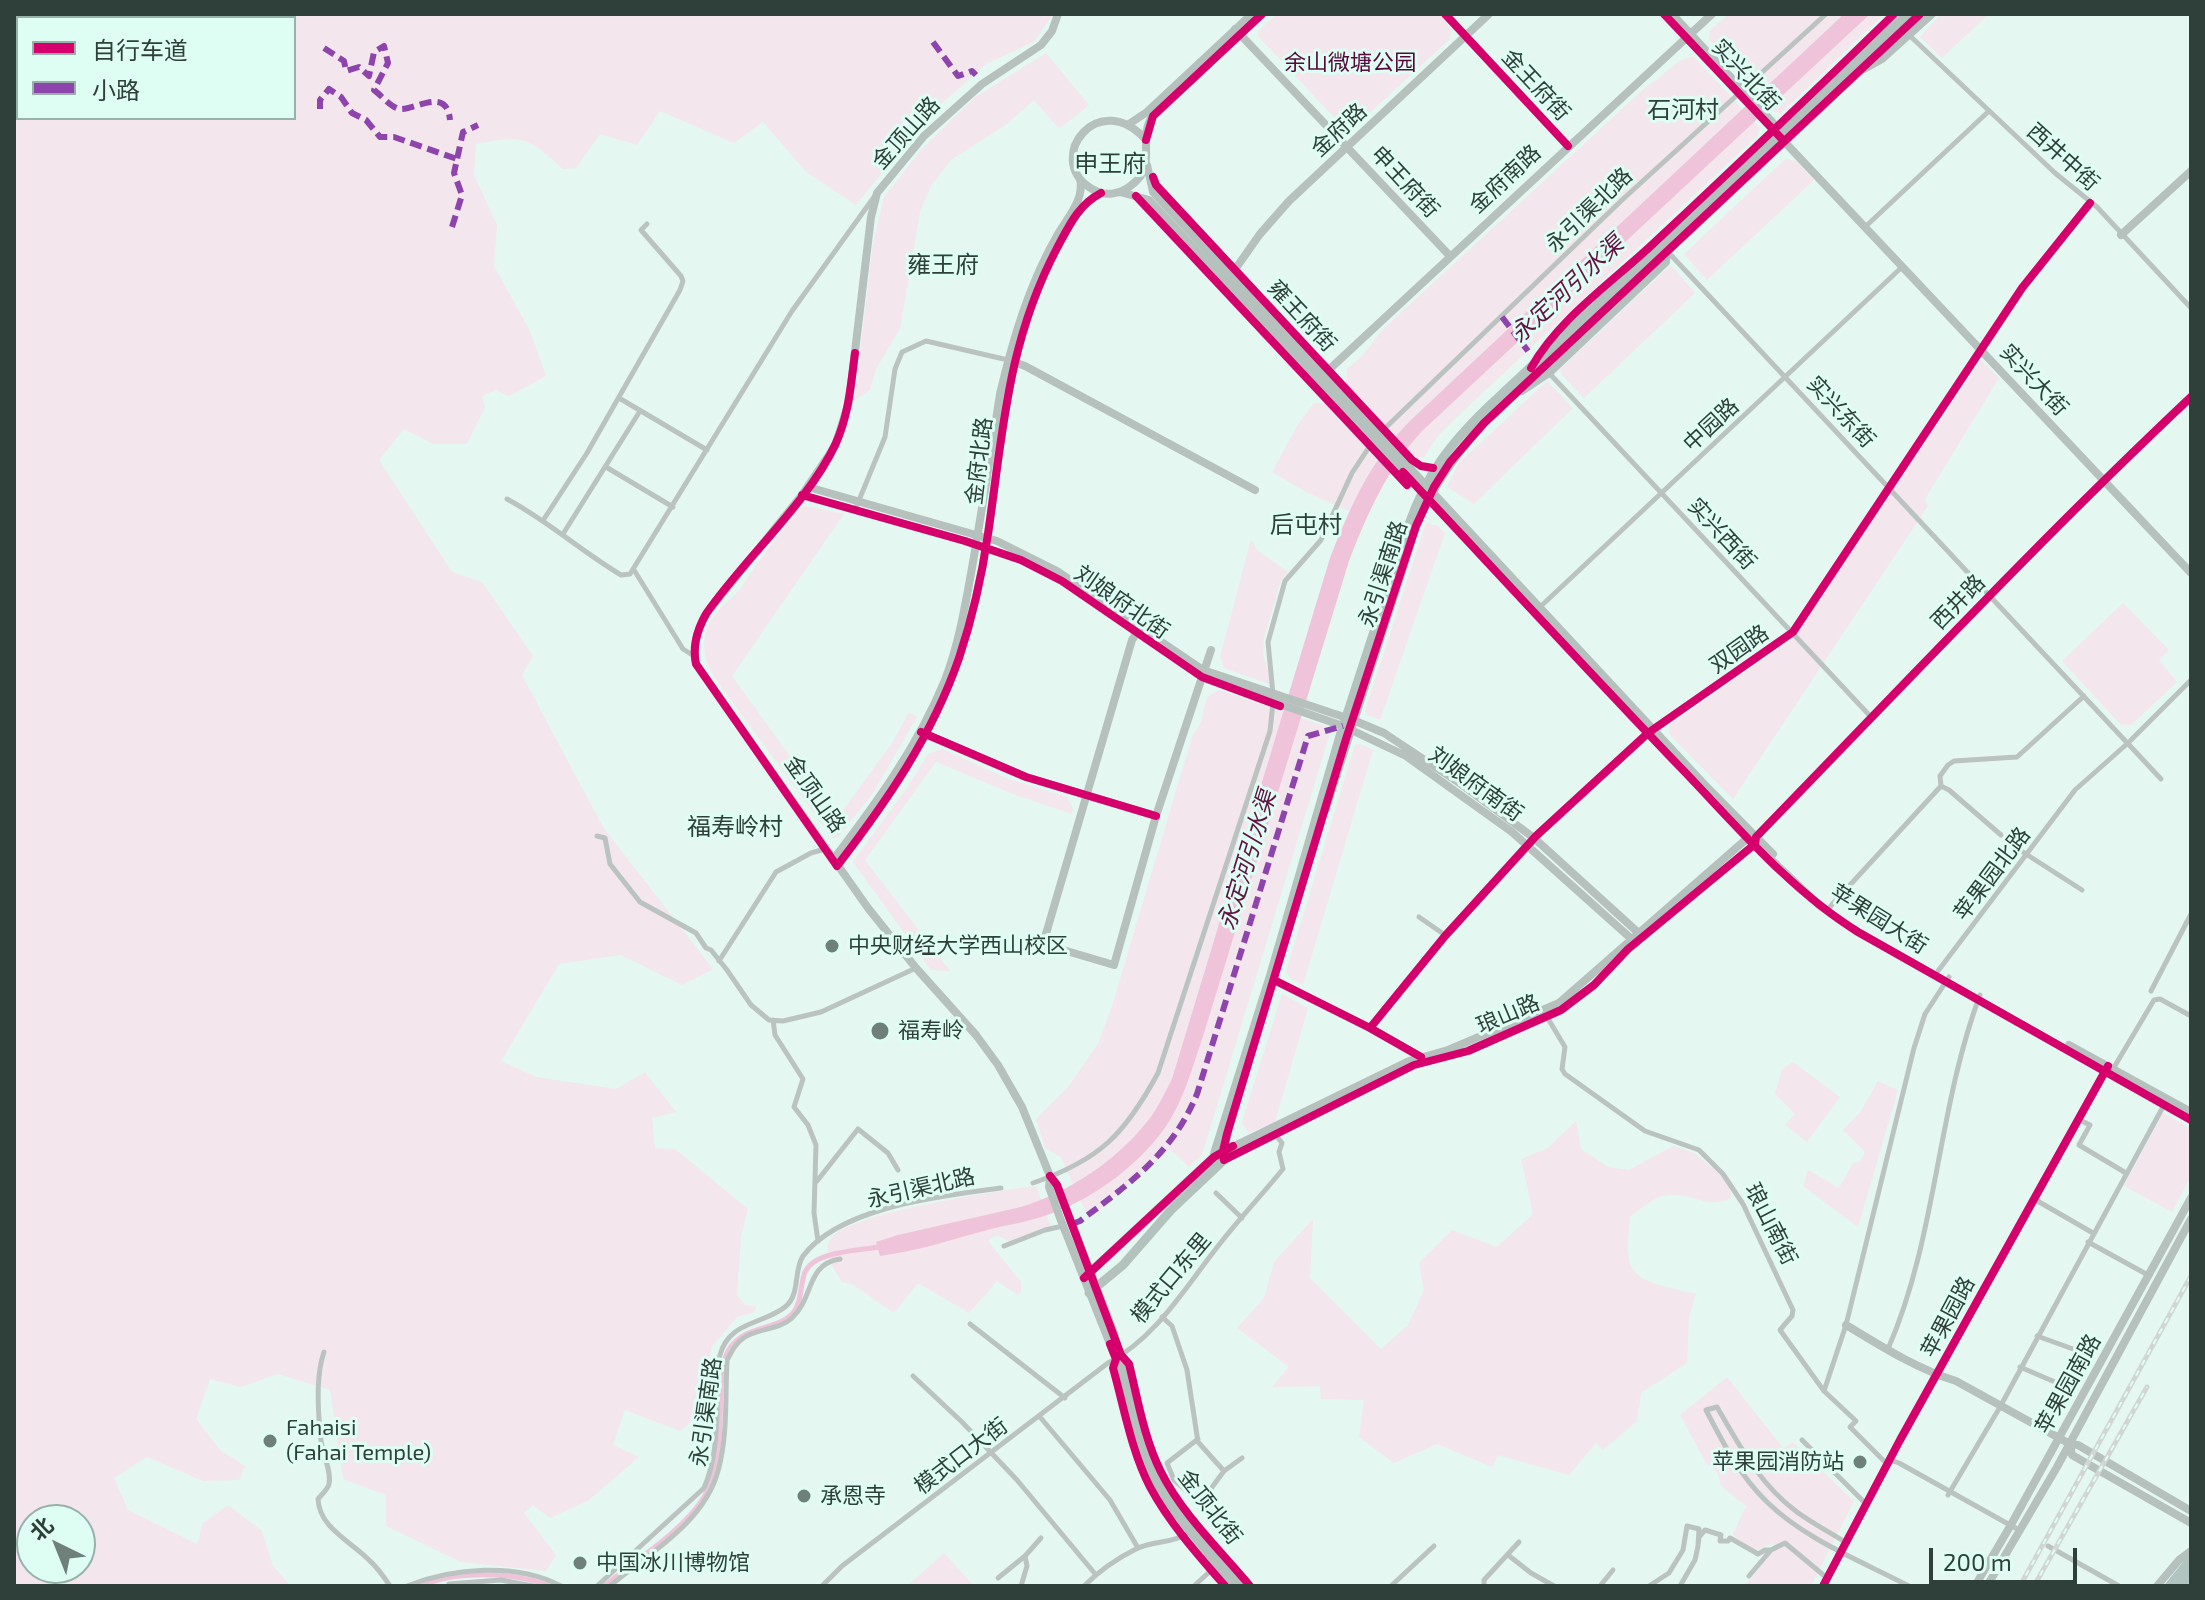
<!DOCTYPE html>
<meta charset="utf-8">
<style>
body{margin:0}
#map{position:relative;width:2205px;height:1600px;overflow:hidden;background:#e5f7f1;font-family:"Exo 2","Noto Sans SC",sans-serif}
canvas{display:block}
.frame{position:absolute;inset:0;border:16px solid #2f3f3a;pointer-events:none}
.legend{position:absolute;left:16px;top:16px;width:280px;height:104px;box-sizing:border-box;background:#defef4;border:2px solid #98b2aa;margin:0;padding:10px 14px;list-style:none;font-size:24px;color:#2f3f3a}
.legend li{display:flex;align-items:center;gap:16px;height:40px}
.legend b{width:40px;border:2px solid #98b2aa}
.north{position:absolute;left:16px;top:1504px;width:80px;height:80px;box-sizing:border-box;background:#defef4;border:2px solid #98b2aa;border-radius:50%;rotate:317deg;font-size:22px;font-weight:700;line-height:32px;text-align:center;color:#2f3f3a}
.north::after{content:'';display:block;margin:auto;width:28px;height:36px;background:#6f7f7a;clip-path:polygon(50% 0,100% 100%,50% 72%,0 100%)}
.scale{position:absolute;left:1929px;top:1548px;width:148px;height:36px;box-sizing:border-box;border:4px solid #2f3f3a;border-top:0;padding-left:10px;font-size:24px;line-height:28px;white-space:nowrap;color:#2f3f3a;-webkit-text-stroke:6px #defef4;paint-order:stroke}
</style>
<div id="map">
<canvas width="2205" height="1600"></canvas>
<div class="frame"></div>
<ul class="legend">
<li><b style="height:10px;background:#d6006c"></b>自行车道</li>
<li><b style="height:10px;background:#8e44ad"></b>小路</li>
</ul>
<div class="north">北</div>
<div class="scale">200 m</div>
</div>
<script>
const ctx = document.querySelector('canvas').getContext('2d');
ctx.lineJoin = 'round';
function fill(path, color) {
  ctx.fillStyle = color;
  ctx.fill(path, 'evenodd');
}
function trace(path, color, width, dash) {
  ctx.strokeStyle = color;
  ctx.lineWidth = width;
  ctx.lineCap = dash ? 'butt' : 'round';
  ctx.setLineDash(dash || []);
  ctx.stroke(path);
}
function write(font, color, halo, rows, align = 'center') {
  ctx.font = font + ' "Exo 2","Noto Sans SC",sans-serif';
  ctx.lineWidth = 6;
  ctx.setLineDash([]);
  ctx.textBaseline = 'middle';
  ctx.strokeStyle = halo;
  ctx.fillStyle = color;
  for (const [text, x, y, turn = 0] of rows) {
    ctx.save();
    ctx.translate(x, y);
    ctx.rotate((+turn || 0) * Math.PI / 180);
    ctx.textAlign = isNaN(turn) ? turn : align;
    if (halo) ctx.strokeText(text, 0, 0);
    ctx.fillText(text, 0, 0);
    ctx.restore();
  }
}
fill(new Path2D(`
 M14,14H1053L1035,41L986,64L930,114L856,205L806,172L763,122L734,143L660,111L637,145L600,134L576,168L563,169C528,136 522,135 476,144L474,175L497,225L494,266L530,331L546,376L509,396L496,390L482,396L485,407L467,444H433L404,429L379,460L452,572L482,582L533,656L522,675L603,827L713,969L682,985L621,955L559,964L501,1061L536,1077L616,1089L645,1072L676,1112L652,1118L655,1148L675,1149L748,1209L741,1237L737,1295L745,1305L756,1307L754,1312L737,1317L711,1348L708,1408L680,1431L625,1410L613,1445L639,1457L589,1500L550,1518L533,1505L524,1513L556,1555L546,1571L461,1562L386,1526V1495L343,1479L330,1390L278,1374L241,1387L210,1379L196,1419L221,1451L245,1466L239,1480L203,1481L147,1457L114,1478L128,1510L197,1544L203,1523L228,1505L262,1531L273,1566L291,1586H14ZM18,18H294V118H18ZM32,1520H80V1568H32Z
 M1277,14H1439L1451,28L1450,39L1353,128L1343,127L1258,36V31Z
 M1729,14H1884L1781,113L1775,112L1709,40L1710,30Z
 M1941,14H1989L1942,58L1920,37Z
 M1046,53L1089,105L1059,129L1034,100L1007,124L951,160L931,186L920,212L900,329L876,369L870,390L854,401L873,243L884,197L922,149L974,98Z
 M1694,57L1760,128L1758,135L1457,417L1438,436L1424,457L1417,458L1346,384L1347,369L1365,353L1382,330L1647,86C1664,77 1675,58 1694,57Z
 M1785,159L1796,161L1814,180L1707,280L1684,254Z
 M1671,265L1695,293L1584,398L1562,375L1560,369Z
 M1981,360L1999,378L1925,499L1928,506L1733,799L1669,734V725L1791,640Z
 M1547,381L1573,408L1474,504L1447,487L1459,463Z
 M1314,403L1326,404L1378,458L1349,511L1306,492L1272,472L1298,424Z
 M806,506L844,514L732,676L836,820L892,743L909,712L917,717L873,793L838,837L832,838L715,678C699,653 700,627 723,606C730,599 739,592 744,583C761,557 780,533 800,508Z
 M1426,523L1438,526L1445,533L1380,720L1367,715L1365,711Z
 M1251,539L1258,551L1288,572L1281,580L1264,638L1263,654L1272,685L1224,668L1220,657Z
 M2123,603L2169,650L2159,660L2177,682L2131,725H2121L2062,661Z
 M1219,690L1327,727L1330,733L1202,1155L1189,1167L1170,1149L1089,1219L1061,1157L1045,1148L1036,1119L1068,1087L1098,1044L1113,1003L1192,737L1201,722L1207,697Z
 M1360,744L1373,750L1303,985L1290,978L1286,972L1355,745Z
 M942,749L1006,778L1067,797L1073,809L1072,814L1013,794L936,762L865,860L950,971L931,970L853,862L907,788L928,754Z
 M1282,994L1308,1008L1275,1122L1249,1133L1242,1122Z
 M1793,1062L1840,1097L1807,1142L1785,1125L1795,1114L1775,1094L1782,1069Z
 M1878,1081L1898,1090L1858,1227L1803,1186L1808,1170L1839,1188L1853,1163L1860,1162L1865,1152L1843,1130L1861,1111Z
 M2163,1113L2191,1129V1176L2172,1212L2124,1186Z
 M1576,1121L1581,1149L1608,1167L1629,1170L1673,1146L1694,1153L1729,1182L1731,1198C1707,1210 1693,1193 1670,1195C1655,1195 1642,1208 1631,1216C1619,1283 1640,1280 1696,1294L1689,1317L1687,1363L1641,1393L1637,1421L1603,1450L1596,1443L1569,1475L1498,1455L1492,1467L1437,1444L1394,1463L1359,1437L1364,1400L1321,1399L1320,1386L1272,1387L1289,1367L1237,1328L1264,1298L1274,1262L1313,1219L1310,1278L1381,1349L1408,1325L1424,1290L1419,1263L1452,1230L1497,1247L1533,1214L1521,1159L1548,1148Z
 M1036,1186L1051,1227L1009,1241L997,1235L988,1241L1021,1282V1293L1016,1294L997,1281L969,1313L918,1283L894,1313L852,1284L842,1282C835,1270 820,1251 832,1237C855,1212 998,1191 1036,1186Z
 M1727,1377L1784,1449L1792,1442L1854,1501L1811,1586H1741L1751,1579L1776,1547L1772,1543L1754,1551L1746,1548L1733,1534L1746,1506L1721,1486L1718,1473L1706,1463L1680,1415Z
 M944,1553L974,1586H907Z`), '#f3e6ed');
fill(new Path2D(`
 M1844,14H1870L1422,431C1387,469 1367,514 1349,561L1204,1033C1193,1065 1184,1101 1164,1129C1135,1169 1087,1203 1041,1217C1023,1223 1005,1225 987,1230C951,1240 917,1251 880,1256L876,1242L898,1235L1021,1207C1070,1192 1119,1159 1150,1118C1159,1106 1165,1092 1172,1079L1330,558C1350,507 1371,459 1411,420Z`), '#efc3d9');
trace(new Path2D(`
 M422,1586C455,1570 515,1572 549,1586
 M604,1586C635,1561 683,1531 704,1497C723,1464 719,1425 721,1389C722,1376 722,1359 730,1348C746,1324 777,1331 793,1313C802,1302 800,1285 805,1272C815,1250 862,1251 884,1246`), '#efc3d9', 5);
trace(new Path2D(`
 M1909,35L2055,173L2097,207L2191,308
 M1865,227L1989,111
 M1668,252L2161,779
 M1549,373L1871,717
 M619,398L707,450
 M1379,434L1622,200L1826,14
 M606,467L673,507
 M507,499C548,521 581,551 621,575L630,574L792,311L874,197
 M855,510L885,437L895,369L902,352L926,341L1008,360
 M544,519L587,453L680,290L683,281L681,276L641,230L647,224
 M563,534L640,411
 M634,570L683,649L694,656
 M1540,607L1902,267
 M1273,694L1268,642L1285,581L1321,540L1352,473L1373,441
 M1941,786L1949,790L2001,835
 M597,836L605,838L610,864L640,902L696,933L706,948L711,950L727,970L751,1005L769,1020L783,1021L821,1012L916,968
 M2012,845L2082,890
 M1827,910L1941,786L1940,776L1948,765L1954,761L2017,757L2084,696
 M1419,917L1445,935
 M719,961L776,872L811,853L825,849
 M1938,971L2075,790L2128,743L2191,680
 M2151,991L2191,914
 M1547,1017L1565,1047L1562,1069L1565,1074L1645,1131L1699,1150L1723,1174L1743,1204L1793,1310L1792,1316L1780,1330L1824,1391L1856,1421L1850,1427L1887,1464
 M773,1020L775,1035L803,1079L794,1107L808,1125L816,1145L814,1213L818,1241
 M2113,1069L2154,1000L2160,999L2191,1016
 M2078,1119L2090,1125L2079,1145L2126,1173
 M817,1181L858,1129L888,1153L898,1170
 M1033,1183C1100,1160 1125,1134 1158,1073L1270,731L1273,703
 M1216,1193L1242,1218
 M2034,1199L2093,1233
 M2088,1242L2148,1275
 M1004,1246L1045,1230L1063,1226
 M1162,1317L1172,1326L1187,1370L1198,1442L1224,1471L1242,1458
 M970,1324L1065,1398
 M2037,1336L2087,1354
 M1888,1349C1937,1237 1937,1109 1980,995
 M324,1352C315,1377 318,1414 321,1440C322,1453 332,1472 329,1484C328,1489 322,1494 318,1499C319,1528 352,1542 370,1561C378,1568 384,1577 390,1586
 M2020,1367L2069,1388
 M913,1376L962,1422L1017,1480L1096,1575
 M1824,1391L1846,1325L1914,1048L1925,1014L1949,977
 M1040,1417L1110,1500L1138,1548
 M1198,1439L1167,1463L1174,1480L1194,1498H1204L1224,1471
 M1802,1440L1865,1503
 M1890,1460L1899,1463L2019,1530
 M1948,1495L2000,1407L2164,1105
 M1845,1542C1829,1532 1812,1523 1797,1512C1760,1485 1739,1445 1717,1407L1706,1410C1723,1443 1740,1476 1767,1502C1806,1540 1861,1561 1909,1586
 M2048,1546L2119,1586
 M1508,1555L1531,1573L1554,1586
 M1749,1576L1771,1550L1785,1543L1827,1578
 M998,1578L1025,1556L1041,1538
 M449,1584L501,1580L533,1586
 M407,1586C452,1568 516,1562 561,1586
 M597,1586L704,1488C719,1454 716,1416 718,1380C719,1372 718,1363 720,1355C729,1321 762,1325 785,1307C801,1294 793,1271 803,1256C841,1206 943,1196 1001,1188
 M610,1586C648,1554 704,1523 718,1471C728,1436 725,1396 727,1360C730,1355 733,1348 737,1344C751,1327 777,1332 792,1318C814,1298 806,1264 840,1259
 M822,1586L842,1566L1108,1363C1155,1338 1183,1291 1215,1250C1236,1222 1261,1196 1283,1169L1279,1152L1282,1143L1275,1134
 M1021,1586L1027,1566L1025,1556
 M1084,1586C1098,1572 1118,1558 1136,1549C1153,1540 1175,1544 1191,1531
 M1194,1586L1217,1565
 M1391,1586L1434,1546
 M1484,1586V1580L1519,1542
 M1600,1586L1613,1570
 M1649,1586L1669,1573L1683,1550L1687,1526L1699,1529L1698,1546L1699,1537L1705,1530L1721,1535L1720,1541H1728L1730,1538L1758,1554L1765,1550H1771
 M1680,1586L1695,1560L1698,1546`), '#bbc3c0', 5);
trace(new Path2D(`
 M1058,14L1052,31L1041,45L982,84L924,136L877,193L871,217L849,402L835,446L802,495L706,614C697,630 692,646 696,664L868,908L916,968L976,1035L998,1065L1022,1107L1050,1176L1057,1185L1114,1333L1143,1443L1153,1469L1177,1507L1241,1586
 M1445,14L1568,146
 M1664,14L2191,573
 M1672,14L1775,125
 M1235,29L1449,255
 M1864,69L1882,59L1932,14
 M1129,124L1147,112L1252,14
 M1146,140C1099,87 1045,157 1089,187C1104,198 1121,195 1134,183C1157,165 1137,137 1153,115C1161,104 1175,95 1185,86C1210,62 1236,38 1262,14
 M1147,165L1153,192L1704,784L1773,854
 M1120,192L1149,200L1743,833L1820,906L1858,932L2191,1120
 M2121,235L2191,171
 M1229,278L1260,234L1289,201L1489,14
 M1011,361L1025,366L1255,490
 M1320,378L1712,14
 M1522,391L1549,373L1666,262L1667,252
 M808,487L997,541L1057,571L1203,670L1353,720L1384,733L1461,784L1534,838L1643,937
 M802,495L965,541L1021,560L1062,581L1202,677L1343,726L1406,756L1512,832L1636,943
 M1136,634L1132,640L1043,944L1114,965L1156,816L1211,650
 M925,734L1026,777L1156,816
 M833,860C876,804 918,746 945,680C959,644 965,606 972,568C982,510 991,452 1000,394C1013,339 1029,284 1058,234C1068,217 1085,199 1080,178
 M837,866C887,801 932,736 959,658C972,619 982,575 988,534C1003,432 1007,343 1057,248C1069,226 1078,205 1101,193
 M1274,980L1370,1028L1421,1057
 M1370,1028L1445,936L1536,836L1648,733L1793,632L2022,288L2090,203
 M2069,1045L2191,1112
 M1222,1152L1409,1061L1448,1050L1559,1003L1743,842L1750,838
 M1224,1160L1414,1065L1468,1051L1561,1010L1594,985L1628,949L1755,844L1756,837C1900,689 2041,538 2191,397
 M1050,1177L1049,1187L1060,1218L1116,1359L1142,1457L1167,1503L1234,1586
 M1846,1325C1881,1346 1917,1369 1956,1381L2070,1444L2078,1445L2191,1511
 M2070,1445L2072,1455L2191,1523
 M1823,1586L1900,1440L2107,1068
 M1975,1586L2012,1523L2191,1198
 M1987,1586L2057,1467L2191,1219
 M2157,1586L2179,1560L2191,1551`), '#b6c1be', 8);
trace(new Path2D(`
 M1325,810L1416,526C1432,486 1455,454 1484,423L1920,14
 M1224,1160L1214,1157L1215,1152L1271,974L1340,736L1409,524C1427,474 1449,445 1487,408L1907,14
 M1224,1160L1223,1151L1228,1131
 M1084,1278L1214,1157
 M1089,1293L1123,1265L1171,1210L1224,1160`), '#b4c2be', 9);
trace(new Path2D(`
 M2170,1586L2191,1560
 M2180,1586L2191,1573`), '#b1c4bf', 10);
const rail = new Path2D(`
 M2020,1586L2191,1276
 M2034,1586L2147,1387`);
trace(rail, '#d1d6d4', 5);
trace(rail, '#defef4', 2, [6]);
trace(new Path2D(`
 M933,42L958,76L972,71L976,75
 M324,48L344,61L346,71L359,67L369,76L374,52L384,46L388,63L374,90C381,95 392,109 401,109C417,109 447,87 450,120
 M320,109V100L329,89L341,97L352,113L366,120L380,137H394L457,159
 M452,227L462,195L454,173L463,132L478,125
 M1502,317L1528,351
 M1072,1224L1080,1221C1130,1183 1172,1154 1197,1094L1308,736L1343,726`), '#8e44ad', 6, [12, 6]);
trace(new Path2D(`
 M1445,14L1568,146
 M1664,14L1782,139
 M1146,140L1153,116L1262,14
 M1153,177L1156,185L1412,460L1421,466L1433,468
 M1136,196L1407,485
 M1531,368C1559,318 1614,281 1655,242C1735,167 1815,91 1894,14
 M1403,472C1495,570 1587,670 1681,768C1736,825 1790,890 1858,932L2191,1120
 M802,495L965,541L1021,560L1062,581L1202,677L1280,706
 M921,732L1026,777L1156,816
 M837,866C887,801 932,736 959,658C972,619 982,575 988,534C1003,432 1007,343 1057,248C1069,226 1078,205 1101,193
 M837,866L696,664C692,646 697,630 706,614C744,559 809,502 836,443C849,414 851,383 855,353
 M1274,980L1370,1028L1421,1057
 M1370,1028L1445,936L1536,836L1648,733L1793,632L2022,288L2090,203
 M1224,1160L1223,1151L1227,1134L1346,739L1416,526L1434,487L1450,462L1484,423L1920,14
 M1224,1160L1414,1065L1468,1051L1561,1010L1594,985L1628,949L1755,844L1756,837C1900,689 2041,538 2191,397
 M1050,1176L1057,1185L1121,1355L1129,1364C1138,1400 1144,1438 1161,1472C1182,1514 1220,1550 1250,1586
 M1084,1278L1214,1157L1233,1146
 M1110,1344L1116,1359L1113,1368C1124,1407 1131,1450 1150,1487C1170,1524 1198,1555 1225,1586
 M1823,1586L1900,1440L2108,1066`), '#d6006c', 8);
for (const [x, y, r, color] of [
 [832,946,8,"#6f7f7a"],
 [880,1031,10,"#6f7f7a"],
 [270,1441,8,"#6f7f7a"],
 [1860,1462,8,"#6f7f7a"],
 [804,1496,8,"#6f7f7a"],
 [580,1563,8,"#6f7f7a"]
]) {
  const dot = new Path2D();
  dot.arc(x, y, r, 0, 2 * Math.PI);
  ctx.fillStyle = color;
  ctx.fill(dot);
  trace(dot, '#defef4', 3);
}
write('22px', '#59073a', '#defef4', [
 ["余山微塘公园",1350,63]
]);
write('22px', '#2f3f3a', '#defef4', [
 ["实兴北街",1746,75,47],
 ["金王府街",1536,85,47],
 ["金府路",1339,130,-43],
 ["金顶山路",906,133,-48],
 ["西井中街",2063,157,42],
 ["金府南路",1505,179,-43],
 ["申王府街",1405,182,47],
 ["永引渠北路",1589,210,-44],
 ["雍王府街",1302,316,47],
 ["实兴大街",2034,380,47],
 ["实兴东街",1841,412,47],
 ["中园路",1711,425,-43],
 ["金府北路",979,461,-83],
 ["实兴西街",1722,534,47],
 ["永引渠南路",1383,574,-72],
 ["刘娘府北街",1122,602,35],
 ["西井路",1958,602,-46],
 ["双园路",1739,649,-35],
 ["刘娘府南街",1476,784,36],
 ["金顶山路",815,794,55],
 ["苹果园北路",1992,874,-53],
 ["苹果园大街",1879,919,32],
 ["琅山路",1508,1014,-23],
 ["永引渠北路",921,1188,-13],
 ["琅山南街",1771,1224,63],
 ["模式口东里",1171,1278,-50],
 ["苹果园路",1948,1317,-62],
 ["苹果园南路",2068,1384,-61],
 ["永引渠南路",706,1412,-82],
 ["模式口大街",961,1456,-37],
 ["金顶北街",1210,1507,52]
]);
write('22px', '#2f3f3a', '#defef4', [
 ["中央财经大学西山校区",848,946],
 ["福寿岭",898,1031],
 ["Fahaisi",286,1428],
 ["(Fahai Temple)",286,1453],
 ["苹果园消防站",1844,1462,"right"],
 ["承恩寺",820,1496],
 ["中国冰川博物馆",596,1563]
], 'left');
write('24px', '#2f3f3a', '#defef4', [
 ["石河村",1683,110],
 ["申王府",1110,164],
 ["雍王府",943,265],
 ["后屯村",1306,525],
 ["福寿岭村",735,827]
]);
write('italic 24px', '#631343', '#defef4', [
 ["永定河引水渠",1567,289,-43],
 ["永定河引水渠",1247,860,-73]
]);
</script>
